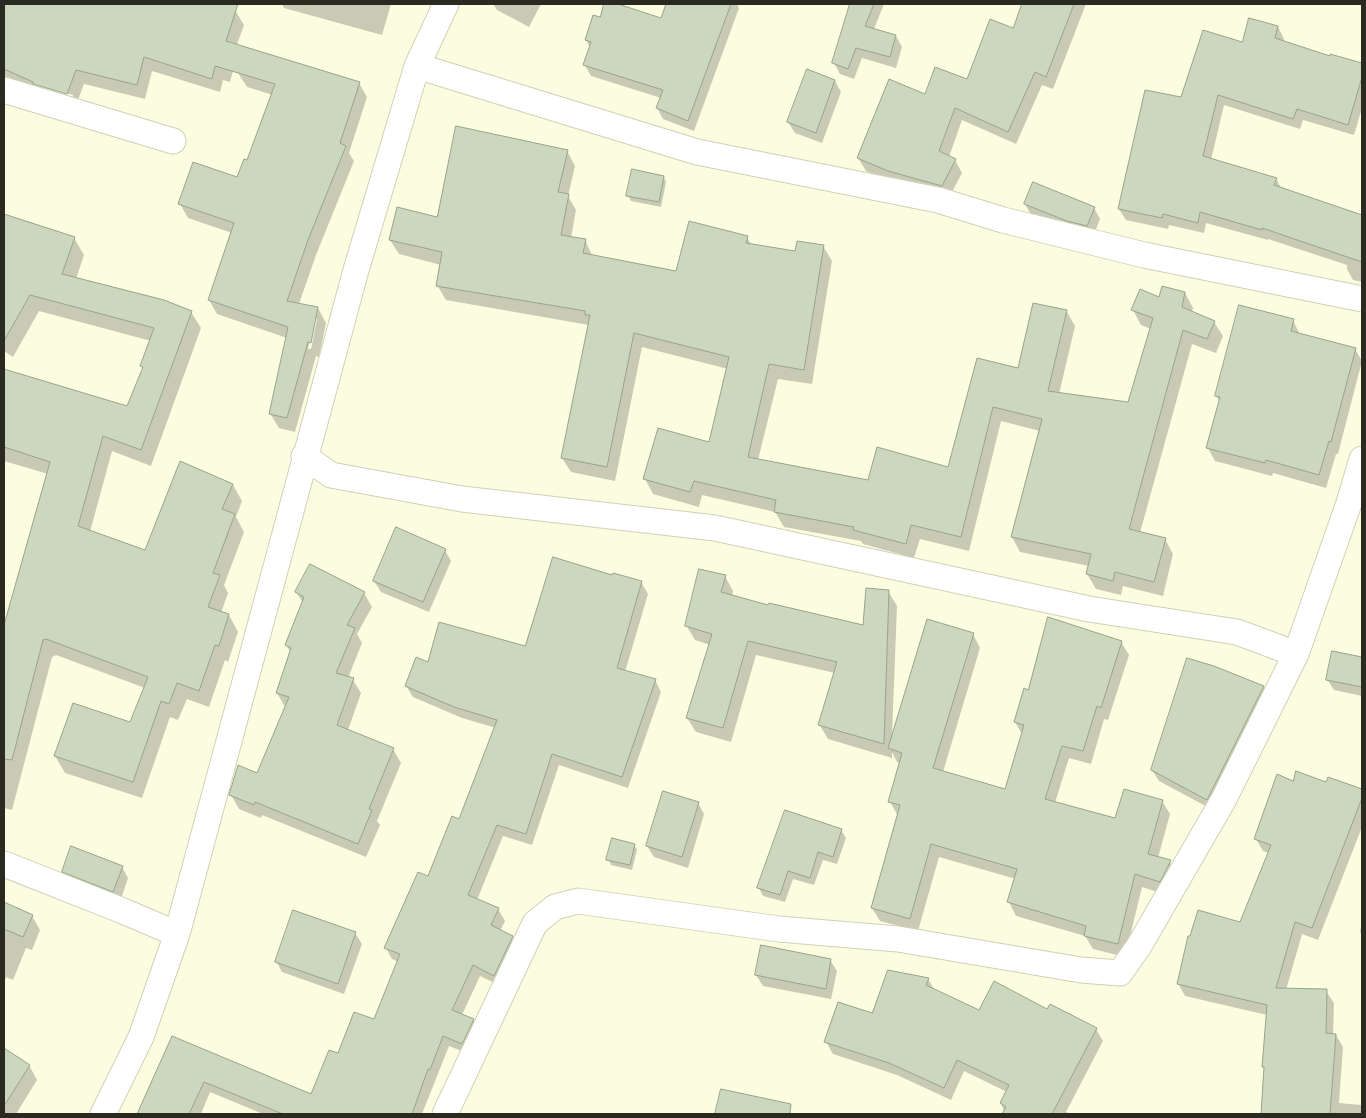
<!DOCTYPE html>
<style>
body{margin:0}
#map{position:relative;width:1366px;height:1118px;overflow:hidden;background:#fcfde0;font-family:"IBM Plex Sans",sans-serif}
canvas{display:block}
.frame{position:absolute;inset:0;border:5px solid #2a2a20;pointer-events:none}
</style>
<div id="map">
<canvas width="1366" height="1118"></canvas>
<div class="frame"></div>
</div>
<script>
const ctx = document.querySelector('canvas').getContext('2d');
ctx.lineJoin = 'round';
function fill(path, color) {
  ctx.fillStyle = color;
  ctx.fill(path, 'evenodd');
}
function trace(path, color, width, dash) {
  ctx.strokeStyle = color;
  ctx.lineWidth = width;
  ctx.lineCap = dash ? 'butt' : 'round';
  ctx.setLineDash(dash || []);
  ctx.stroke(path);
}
fill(new Path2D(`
 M4,4H215L235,10L244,25L234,53L237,57L230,82L223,80L220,92L152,71L145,99L84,84L75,108L4,79ZM33,83L73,95V97L33,85Z
 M282,4H391L382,35L284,8Z
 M493,4H541L529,27L497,10Z
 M605,4H614L662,19L668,4H737L739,8L694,131L663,119L657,108L661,98L591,76L585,65L590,47L586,40L600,18Z
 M850,4H884L874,29L896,36L902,47L896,68L862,58L854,79L840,74L834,63Z
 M1024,4H1086L1053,89L1042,85L1016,144L962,120L949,157L955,160L962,173L949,198L897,184L866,171L858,158L926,95L968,80L1013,30Z
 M1278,27L1284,39L1283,42L1330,57L1331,55L1362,64V108L1354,135L1303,120L1300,129L1224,105L1211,160L1276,179L1282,189L1362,217V282L1353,280L1347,269V265L1268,239V240L1206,223L1204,233L1169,225L1168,229L1126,220L1119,209L1182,99L1243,44Z
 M238,73L359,83L367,97L349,153L354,161L316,255L299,304L318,308L326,323L319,357L316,356L295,432L279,428L270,413L287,338L217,314L209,300L232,233L188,218L180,204L238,178L248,162L273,95L247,87ZM315,319H317L311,349H308Z
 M835,81L841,92L822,143L795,133L788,122Z
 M567,151L575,166L568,196L576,210L571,238L585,240L593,257L677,272L747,237L752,246L796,252L823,246L832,261L812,384L778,379L758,460L869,482L949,469L1018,370L1067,312L1075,326L1059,394L1129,403L1151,329L1141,325L1133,310L1160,299L1185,293L1193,308L1192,312L1214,322L1223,336L1216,353L1192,344L1140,533L1165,539L1173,554L1163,596L1123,586L1121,595L1096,589L1087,574L1089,566L1020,552L1012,537L1040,431L1001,421L969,551L920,539L914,558L863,544L861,541L784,527L775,512L702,495L699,507L653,494L645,479L710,444L728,369L642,347L615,481L571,472L562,458L589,325L446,300L437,285L441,265L399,254L390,240L438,219Z
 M664,177L666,182L661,207L631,201L628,196Z
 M1025,204L1094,208L1100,219L1093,237L1031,215Z
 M4,215L74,238L84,255L76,279L191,312L201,328L151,466L112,451L90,532L146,551L233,485L242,501L236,517L244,532L224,585L228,593L221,613L229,615L238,632L228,662L225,660L209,707L187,699L178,720L170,717L142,798L65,773L55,756L131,724L145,688L56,655L52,657L12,810L4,808V630L48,474L4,461V384L8,371L128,408L143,369L141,365L151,341L39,311L13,357L4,351Z
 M1293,320L1300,335L1355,349L1362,361L1338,454H1336L1326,488L1273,473L1272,476L1215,461L1208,448L1220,402L1216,396Z
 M445,550L451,561L429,612L381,592L374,581Z
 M725,576L733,591L732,597L769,607L864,626L888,591L897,606L892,736L973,634L980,648L943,772L1006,790L1022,734L1015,722L1029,691L1121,642L1129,655L1108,720L1104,719L1091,764L1069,758L1055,803L1116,820L1162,801L1170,814L1158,858L1170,862L1177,875L1167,895L1142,887L1125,957L1093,949L1085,936L1016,916L1009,902L1016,879L939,857L918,931L880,921L872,908L898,816L890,802L900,763L897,762L892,752V758L828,739L819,724L835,673L756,655L731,742L696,732L687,718L710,645L695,640L686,625Z
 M613,577L641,582L648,594L625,672L655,680L661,692L628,788L559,765L532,845L503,836L477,900L498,909L505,921L500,931L512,937L519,948L501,986L480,976L462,1015L473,1020L480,1031L469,1054L449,1046L422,1114H371L361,1111L360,1114H263L210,1092L201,1114H138L173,1038L312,1096L339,1055L375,1021L399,962L392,959L386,948L460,821L496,728L462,718L413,697L406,686L429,664L526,648Z
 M296,592L364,593L372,607L357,634L362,643L348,678L353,680L361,693L348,730L393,749L401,763L377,821L380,825L366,857L262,815L261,818L239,809L231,795L258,774L285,707L277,693L291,653L286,645L303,603Z
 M1333,653L1362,659V696L1334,690L1327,679Z
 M1263,687L1269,697L1213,810L1159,781L1152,770Z
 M1329,779L1362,791V827L1318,940L1302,934L1286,990L1326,991L1334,1003L1333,1035H1336L1343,1047L1339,1103L1362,1105V1114H1262L1267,1015L1185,996L1178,983L1241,924L1269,853L1263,851L1256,839L1294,782L1327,784Z
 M698,803L704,814L688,868L654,857L647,846Z
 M841,830L846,838L837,864L823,860L814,885L793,879L785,902L763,896L759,888Z
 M634,845L637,850L632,870L611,865L608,859Z
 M122,867L128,878L120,902L70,882L64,871Z
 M4,903L32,916L40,930L32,950L26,948L13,980L6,977L4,982Z
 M1362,919V935L1360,932Z
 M355,933L362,944L344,994L282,972L276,961Z
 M830,960L837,971L831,999L763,986L756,975Z
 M928,979L935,991L979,1012L1048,1010L1050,1005L1096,1029L1103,1041L1066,1112L1071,1114H1005L1001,1103L1007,1092L964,1071L951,1100L897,1075L833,1054L826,1042Z
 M4,1050L29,1065L37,1080L16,1114H4Z
 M722,1090L779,1103L785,1114H717Z`), '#0003');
const building = new Path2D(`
 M4,4H238L226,41L360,82L340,143L346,146L308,240L287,301L318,307L311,343L308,342L287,418L269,414L288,327L208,300L234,223L178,204L193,162L237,177L244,159L247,160L275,84L215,66L212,79L144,57L137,85L76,70L67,94L33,84V82L4,69Z
 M604,4H618L661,18L666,4H731L688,121L656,108L663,90L583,65L591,42L585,40L593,15L600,17Z
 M850,4H874L865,26L896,35L890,57L856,48L848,69L832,63Z
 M1022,4H1074L1046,77L1035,72L1008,132L955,108L939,151L956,159L942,186L888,171L857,158L889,79L925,94L935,67L967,79L990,19L1013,28Z
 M1249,18L1278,26L1275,38L1330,56V54L1362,63V77L1348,125L1297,109L1293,119L1218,95L1203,156L1277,178L1274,185L1362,215V262L1262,228V230L1200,212L1198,223L1163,214L1162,218L1118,209L1145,90L1181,97L1203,30L1242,42Z
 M807,69L835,80L816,133L787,122Z
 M456,126L568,150L558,192L569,194L561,235L586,239L583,253L676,271L689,221L748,236L746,243L795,251L797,241L824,245L804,370L769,364L748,457L868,480L877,447L948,467L977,358L1018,368L1033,303L1067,310L1048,391L1128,402L1153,318L1131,310L1140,289L1159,297L1162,286L1185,292L1182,307L1215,321L1207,339L1183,330L1129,529L1166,538L1154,582L1115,572L1113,581L1086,574L1091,554L1011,537L1042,419L993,407L961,537L911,525L906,544L853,530L854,527L774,512L776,500L694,481L690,492L643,479L658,428L709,442L729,357L634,333L607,467L561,458L590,315H585V311L436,286L442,252L389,240L397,207L437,217Z
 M632,169L664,176L659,202L626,196Z
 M1033,182L1095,207L1087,226L1067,221L1024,204Z
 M4,214L75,237L62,274L164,300L192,311L141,450L103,436L78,526L145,550L180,461L233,484L222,509L235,514L213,573L220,575L208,607L229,614L219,646L215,645L199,691L177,683L169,704L161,701L133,782L54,756L73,703L130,722L148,677L46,639L43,640L12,760L4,759V625L50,462L4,447V369L127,406L143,367L140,366L154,328L30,295L4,341Z
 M1239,305L1294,319L1291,331L1356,348L1331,442L1329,441L1319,475L1266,460L1265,463L1206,448L1220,397L1215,396Z
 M396,527L446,549L423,602L373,581Z
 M553,557L612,575L613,573L642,581L617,668L656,679L622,777L552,754L526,834L497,825L468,895L499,908L491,925L513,936L494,976L473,965L452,1010L474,1019L462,1044L443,1036L430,1070L428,1069L412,1114H283L204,1082L189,1114H137L172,1036L311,1094L329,1050L338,1053L354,1012L374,1019L400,954L384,948L418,872L428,876L452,816L459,819L497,720L454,707L405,686L416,657L428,662L439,622L525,646Z
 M310,564L365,592L347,625L355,628L336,673L354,678L337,725L394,748L369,809L372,810L358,844L255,802L254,805L229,795L238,765L257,773L289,697L276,693L291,648L285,645L304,597L295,592Z
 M699,569L726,575L721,592L768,605L769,603L863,625L866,588L889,590L884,744L818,725L837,662L748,641L723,728L686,718L712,634L685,626Z
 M1048,617L1122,641L1101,708L1097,706L1083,751L1062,746L1045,799L1115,818L1124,789L1163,800L1148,854L1171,860L1160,882L1135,874L1118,944L1084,936L1086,926L1007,902L1017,869L931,844L910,919L871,908L900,805L888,802L902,753L888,748L927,619L974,633L933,768L1005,789L1024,725L1014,722L1024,688L1028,690Z
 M1332,651L1362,657V687L1326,680Z
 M1187,658L1214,666L1264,686L1207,800L1151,770Z
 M1296,771L1326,782L1328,777L1362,789V798L1312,928L1295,922L1276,988L1327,989L1326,1033L1336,1034L1330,1114H1261L1264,1067H1262L1267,1005L1177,984L1188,936H1190L1198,910L1240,922L1271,845L1254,839L1277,774L1293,781Z
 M663,791L699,802L682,857L646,846Z
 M785,810L842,829L833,857L818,852L810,878L788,871L780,895L757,888Z
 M612,838L635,844L630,865L606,860Z
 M71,846L123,866L113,892L62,872Z
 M4,902L33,915L23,937L4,929Z
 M293,910L356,932L338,984L275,962Z
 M761,945L831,959L826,989L755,975Z
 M888,970L929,978L926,985L979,1010L994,981L1047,1009L1050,1004L1097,1028L1052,1114H1002L1006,1107L1000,1103L1009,1085L957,1060L944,1088L889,1063L824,1042L838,1002L872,1013Z
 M4,1048L30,1065L4,1106Z
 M721,1089L791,1104L790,1114H715Z`);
fill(building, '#cbd8be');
trace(building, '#97a38a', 1);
const minor = new Path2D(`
 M417,66L697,152L938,200L1003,220L1144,255L1362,299
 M4,90L173,141
 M304,456L331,475L462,499L715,528L1089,609L1237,632L1296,654
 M4,864L123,911L177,934
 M103,1114L141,1037L177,934L356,270L417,66L446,4
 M445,1114L535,923L555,907L578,901L779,929L898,939L1081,970L1120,973L1139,946L1224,799L1296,654L1349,503L1362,459`);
trace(minor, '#d0d1b5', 27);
trace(minor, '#fff', 25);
</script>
